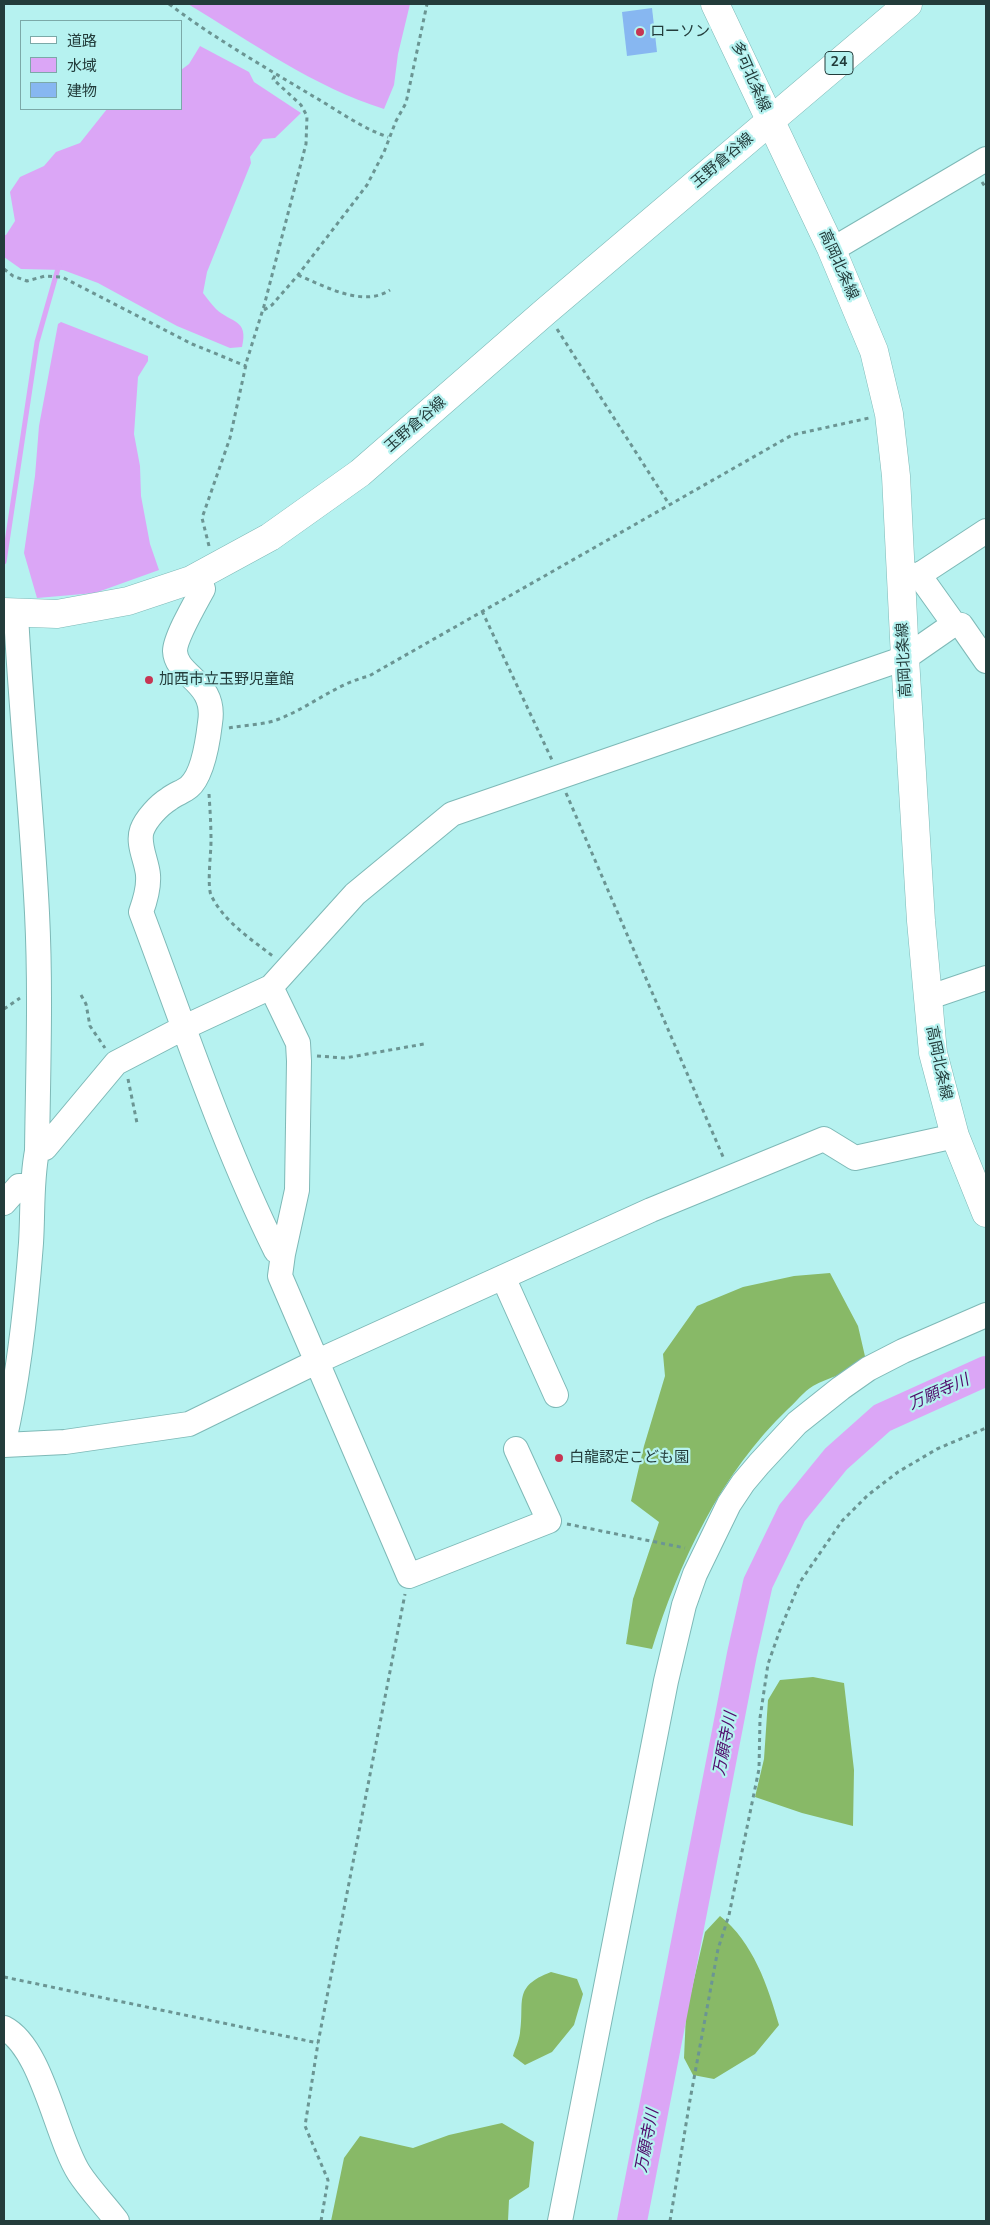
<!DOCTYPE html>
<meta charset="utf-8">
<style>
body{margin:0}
#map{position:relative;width:990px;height:2225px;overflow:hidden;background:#b6f2f0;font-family:"Nunito Sans","Noto Sans JP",sans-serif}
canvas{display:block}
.frame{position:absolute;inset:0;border:5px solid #233c3b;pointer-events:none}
.legend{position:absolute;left:20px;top:20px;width:162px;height:90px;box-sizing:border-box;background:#b6f2f0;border:1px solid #7ba9a8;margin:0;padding:6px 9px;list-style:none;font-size:15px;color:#233c3b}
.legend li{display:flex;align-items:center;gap:10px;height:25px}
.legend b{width:25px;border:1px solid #7ba9a8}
</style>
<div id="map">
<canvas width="990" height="2225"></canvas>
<div class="frame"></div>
<ul class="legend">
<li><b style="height:6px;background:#fff"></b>道路</li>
<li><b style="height:14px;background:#dba6f6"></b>水域</li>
<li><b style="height:14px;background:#87b7f1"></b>建物</li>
</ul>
</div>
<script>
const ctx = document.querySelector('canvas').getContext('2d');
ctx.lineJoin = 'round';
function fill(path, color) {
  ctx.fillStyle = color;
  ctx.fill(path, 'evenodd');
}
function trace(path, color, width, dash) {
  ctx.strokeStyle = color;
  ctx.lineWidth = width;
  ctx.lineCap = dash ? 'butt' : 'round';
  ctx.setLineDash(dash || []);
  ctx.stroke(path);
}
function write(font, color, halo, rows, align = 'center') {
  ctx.font = font + ' "Nunito Sans","Noto Sans JP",sans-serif';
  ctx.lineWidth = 4.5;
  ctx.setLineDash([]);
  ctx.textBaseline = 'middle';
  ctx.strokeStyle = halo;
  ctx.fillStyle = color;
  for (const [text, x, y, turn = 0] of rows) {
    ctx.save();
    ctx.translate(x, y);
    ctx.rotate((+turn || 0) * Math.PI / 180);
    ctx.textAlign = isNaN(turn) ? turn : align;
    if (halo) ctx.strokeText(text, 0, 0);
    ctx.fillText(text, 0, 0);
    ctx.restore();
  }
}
fill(new Path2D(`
 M830,1273L858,1326L867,1365C850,1372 829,1377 813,1386C804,1391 796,1402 788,1409C721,1473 679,1562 652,1649L626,1644L633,1599L659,1522L631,1501L644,1446L665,1376L663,1354L697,1306L743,1287L794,1276Z
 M813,1677L844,1683L854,1770L853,1826L802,1813L755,1797L764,1759L768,1700L780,1680Z
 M720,1916C753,1942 768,1986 779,2025L755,2054L714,2079L693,2075L684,2058L686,2014L705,1932Z
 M551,1972L577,1979L583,1994L574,2025L552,2052L525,2065L513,2056C515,2049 519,2041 520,2033C525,2001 512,1987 551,1972Z
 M502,2123L534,2142L529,2187L509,2200L508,2221H331L344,2158L360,2136L413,2148L449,2135Z`), '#88b967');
fill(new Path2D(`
 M188,4H410L398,54L394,85L384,109C314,87 251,42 188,4Z
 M200,46L249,72L254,82L301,113L275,138L263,139L250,157L251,163L207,272L203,293C207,298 211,304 216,309C231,323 249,319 242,347L230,348L177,326L98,283L63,270L21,269L4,257V235H6L15,221L10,192L20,177L44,166L56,152L80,143L107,109H181V70L189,64Z
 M61,322L148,356V361L138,377L134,434L140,466L141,496L150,544L159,570L95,593L37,598L24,553L35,476L39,426L58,324Z`), '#dba6f6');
trace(new Path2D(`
 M4,562L37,342L59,265`), '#dba6f6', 5);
trace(new Path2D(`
 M632,2221L742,1654L758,1583L792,1513L836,1459L882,1418L986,1371`), '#dba6f6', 30);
fill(new Path2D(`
 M652,8L657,52L627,56L622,12Z`), '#87b7f1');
const minor = new Path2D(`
 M831,248L840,245L986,159
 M900,574L919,575L986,531
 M919,575L954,624
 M199,576L203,589C196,602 175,638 175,651C176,677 217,681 210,723C208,740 203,775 189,787C183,792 175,794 169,799C159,805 146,819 142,830C137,844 147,861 148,875C149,887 145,901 141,912C184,1026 222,1142 276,1251L283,1254
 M271,987L298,1043L299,1061L297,1190L283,1254L280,1276L409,1576L549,1521L516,1449
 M927,998L986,978
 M37,1151L45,1148L116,1063L187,1026L271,987L355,894L452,814L905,658L954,624L961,625L986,661
 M4,1203L19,1186H33
 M503,1277L556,1395
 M4,1441C19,1376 26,1310 31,1243C33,1213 31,1182 37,1151C38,1072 41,992 37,913C32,813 21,714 16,614
 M4,1445L65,1442L189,1424L318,1361L651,1210L824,1139L855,1158L955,1136
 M4,2028C42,2047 56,2137 79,2173C90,2190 105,2205 117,2221
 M560,2221L666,1681L684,1605L695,1574L729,1504L743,1483L759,1464L797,1423L841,1388L868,1369L903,1351L986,1315`);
const major = new Path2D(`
 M715,4L831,248L874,351L889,414L896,476L905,658L921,921L933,1053L955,1136L986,1213
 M4,612L57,614L128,601L191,580L270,537L360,473L546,311L908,4`);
trace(minor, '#7eb9b7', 26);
trace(major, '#7eb9b7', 29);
trace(new Path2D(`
 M169,4C214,38 263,66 311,95C336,109 361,128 388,137
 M982,182L986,188
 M4,269L13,276L27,281L45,276L62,277L192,344L246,366
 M298,275C324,286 363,308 390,290
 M264,310L272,305L298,275L367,185L384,152L396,121L406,103L427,4
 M557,329L669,504
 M209,546L202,518L230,438L247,360L264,306L306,144L307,116L301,105L273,79L276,74
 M482,611L552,760
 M229,728C245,725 264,725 279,719C310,707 336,684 369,676L792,435L869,418
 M566,793L724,1159
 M209,794C210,809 211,825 211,841C211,854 207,885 211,895C224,922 251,939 274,957
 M81,995L86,1004L90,1026L105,1048
 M4,1009L20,998
 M317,1056L345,1058L424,1044
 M128,1079L137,1123
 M567,1524L685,1548
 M4,1977L318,2043
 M321,2221L328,2180L305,2126L318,2043L405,1594
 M670,2221L690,2100L718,1949L729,1915L759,1769L760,1718L768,1664L780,1630L800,1582L842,1521L868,1495L898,1472L937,1449L986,1428`), '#6b9593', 3, [4, 4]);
trace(minor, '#fff', 24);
trace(major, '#fff', 28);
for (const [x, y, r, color] of [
 [640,32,5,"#c63653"],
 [149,680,5,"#c63653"],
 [559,1458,5,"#c63653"]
]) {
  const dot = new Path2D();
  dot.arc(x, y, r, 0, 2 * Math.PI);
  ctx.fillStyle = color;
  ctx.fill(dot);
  trace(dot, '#b6f2f0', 2);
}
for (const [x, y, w] of [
 [839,63,28]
]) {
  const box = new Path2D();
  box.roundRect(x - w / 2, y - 11.5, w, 23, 4);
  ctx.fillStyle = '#b6f2f0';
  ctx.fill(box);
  trace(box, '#233c3b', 1);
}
write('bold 14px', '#233c3b', null, [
 ["24",839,63]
]);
write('15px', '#233c3b', '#b6f2f0', [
 ["ローソン",650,32],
 ["加西市立玉野児童館",159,680],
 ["白龍認定こども園",569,1458]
], 'left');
write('15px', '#233c3b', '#b6f2f0', [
 ["多可北条線",750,77,66],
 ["玉野倉谷線",723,161,-40],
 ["高岡北条線",838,265,66],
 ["玉野倉谷線",416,425,-41],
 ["高岡北条線",905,660,-93],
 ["高岡北条線",938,1063,78]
]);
write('italic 16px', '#4f0769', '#b6f2f0', [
 ["万願寺川",939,1393,-24],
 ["万願寺川",726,1744,-79],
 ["万願寺川",648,2141,-79]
]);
</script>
